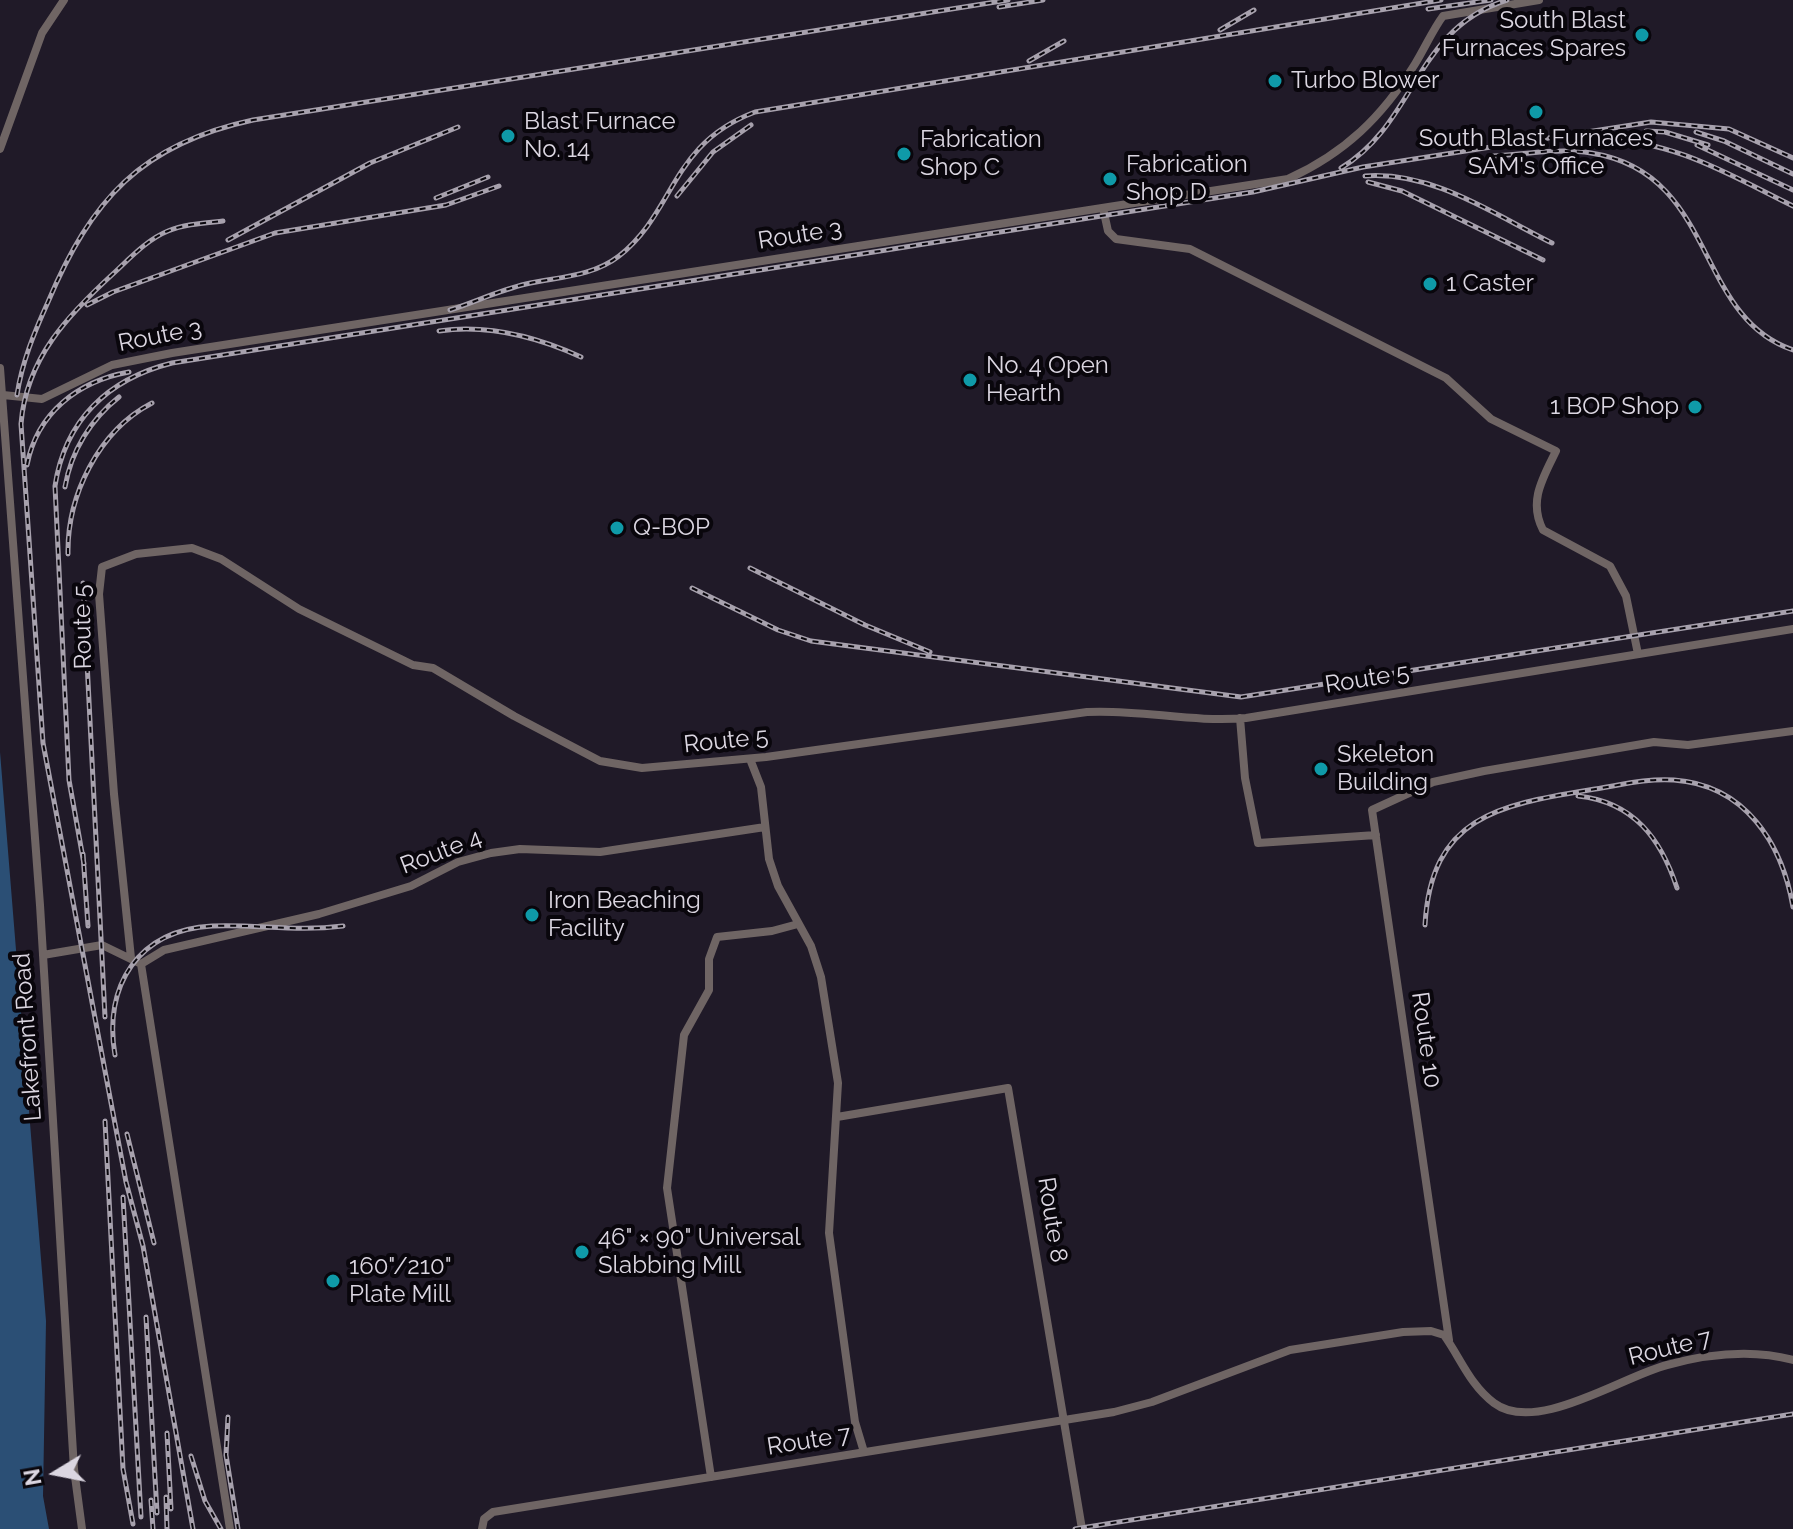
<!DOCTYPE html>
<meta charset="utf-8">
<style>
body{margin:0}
#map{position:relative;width:1793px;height:1529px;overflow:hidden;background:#201a28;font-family:Raleway,sans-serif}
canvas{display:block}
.north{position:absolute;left:16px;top:1433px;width:80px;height:80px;-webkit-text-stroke:6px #09060c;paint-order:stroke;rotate:260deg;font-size:22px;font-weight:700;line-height:32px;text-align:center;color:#dbd6e1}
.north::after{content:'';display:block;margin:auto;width:28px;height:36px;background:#dbd6e1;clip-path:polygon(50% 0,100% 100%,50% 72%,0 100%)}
</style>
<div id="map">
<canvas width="1793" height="1529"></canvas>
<div class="north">N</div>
</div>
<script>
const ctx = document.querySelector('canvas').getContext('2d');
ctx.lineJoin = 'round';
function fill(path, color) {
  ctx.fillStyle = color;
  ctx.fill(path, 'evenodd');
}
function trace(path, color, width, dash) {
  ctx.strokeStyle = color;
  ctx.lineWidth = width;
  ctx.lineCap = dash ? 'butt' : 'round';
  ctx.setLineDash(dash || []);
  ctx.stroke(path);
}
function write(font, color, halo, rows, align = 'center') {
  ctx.font = font + ' Raleway,sans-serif';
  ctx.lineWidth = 8;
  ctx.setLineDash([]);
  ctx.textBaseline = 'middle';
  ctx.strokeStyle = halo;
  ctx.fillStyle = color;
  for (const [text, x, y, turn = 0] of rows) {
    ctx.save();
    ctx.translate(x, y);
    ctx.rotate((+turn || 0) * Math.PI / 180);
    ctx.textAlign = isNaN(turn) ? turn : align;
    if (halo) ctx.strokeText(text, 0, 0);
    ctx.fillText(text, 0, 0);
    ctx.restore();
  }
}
fill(new Path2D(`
 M0,752L46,1321L43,1496L49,1529H0Z`), '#2b4f75');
trace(new Path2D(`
 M0,149L42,33L64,0
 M1103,208L1108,231L1116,239L1190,249L1446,378L1491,419L1556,451C1543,478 1528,501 1543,530L1610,566L1626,596L1638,654
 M0,368L40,905L74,1469L82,1529
 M3,395L42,399L112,365L172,353L1288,179C1345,153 1382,117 1415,64C1425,48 1432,31 1443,16L1539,0
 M1240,718L1245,778L1258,843L1376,835
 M750,759L761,787L769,859L778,886L811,946L821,977L838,1083L829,1233L855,1422L864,1452
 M43,955L102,945L141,964L230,1529
 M131,958L114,794L99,594L102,567L136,554L192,548L221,559L299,609L413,665L433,668L514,716L600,761L642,768L766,757L1087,712C1140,709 1193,723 1246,718L1793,629
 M141,964L164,950L319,914L411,886L458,862L491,853L520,849L600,852L765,827
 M837,1117L1008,1088L1082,1529
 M1449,1340L1372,810L1433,782L1484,771L1654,742L1688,745L1793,731
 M711,1477L667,1188L684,1035L709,990V959L717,937L772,931L798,924
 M482,1529L484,1519L493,1512L1114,1412L1152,1402L1290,1350L1403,1332L1431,1331L1444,1335C1461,1359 1470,1385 1494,1403C1536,1435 1623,1376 1667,1365C1708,1354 1752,1349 1793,1360`), '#6f6564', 8);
const rail = new Path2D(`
 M999,7L1043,0
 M1428,9L1491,0
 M1220,30L1254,10
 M1029,61L1064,41
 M1646,131L1665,132L1708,145
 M1696,132L1724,141L1793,174
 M1598,140C1670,138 1730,175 1793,206
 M1697,145L1793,190
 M1493,156C1525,154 1559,148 1591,153C1718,173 1693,316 1793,350
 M1341,168C1417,122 1414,29 1507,0
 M1365,176C1433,171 1493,214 1552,243
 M1368,182L1402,191L1543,260
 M677,196L713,152L751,125
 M436,198L488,177
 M228,240L370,163L458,127
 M87,305L113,292L275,233L446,205L499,186
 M450,310C475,302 500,290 526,284C557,277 592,277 619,256C676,211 670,144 755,112L1441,0
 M439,331C488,324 537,337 581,357
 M17,395C22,362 34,333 48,302C91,200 141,144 253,120L1008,0
 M27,465C37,413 78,381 129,372
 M65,487C71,451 91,419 119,397
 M68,554C67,496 98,431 152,403
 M750,568L865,625L930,652
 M83,583L105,1017
 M692,588L778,630L811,641L1241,697L1793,611
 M1578,796C1634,802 1661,839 1677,888
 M83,854L88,926
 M84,864L69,780L55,486C65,420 108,379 172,363L1253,192L1363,167L1651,122L1729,129L1793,158
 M1425,925C1431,817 1498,805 1589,790C1617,786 1645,778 1674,780C1745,785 1782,843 1793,907
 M115,1055C103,986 138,930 212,926C258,924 295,932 343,926
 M105,1121L123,1469L133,1524
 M127,1134L154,1243
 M123,1197L141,1517
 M146,1317L157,1513
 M228,1417L226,1455L238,1529
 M167,1433L171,1509
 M191,1456L205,1501L221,1529
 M166,1497L167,1529
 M151,1500L153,1529
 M193,1529L143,1246L126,1182L43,743L21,424C26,358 69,314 115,272C131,257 148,239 168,231C185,224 205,223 223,221
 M1075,1529L1793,1414`);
trace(rail, '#a7a1ad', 5);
trace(rail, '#09060c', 2, [6]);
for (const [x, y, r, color] of [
 [1642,35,8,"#0f9aa8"],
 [1275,81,8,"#0f9aa8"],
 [1536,112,8,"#0f9aa8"],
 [508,136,8,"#0f9aa8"],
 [904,154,8,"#0f9aa8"],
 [1110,179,8,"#0f9aa8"],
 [1430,284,8,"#0f9aa8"],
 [970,380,8,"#0f9aa8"],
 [1695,407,8,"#0f9aa8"],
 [617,528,8,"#0f9aa8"],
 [1321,769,8,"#0f9aa8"],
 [532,915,8,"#0f9aa8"],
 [582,1252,8,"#0f9aa8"],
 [333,1281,8,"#0f9aa8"]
]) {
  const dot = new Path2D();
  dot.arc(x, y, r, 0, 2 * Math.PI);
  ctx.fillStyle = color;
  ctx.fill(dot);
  trace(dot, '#09060c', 3);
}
write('24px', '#dbd6e1', '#09060c', [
 ["South Blast",1626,21,"right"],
 ["Furnaces Spares",1626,49,"right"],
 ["Turbo Blower",1291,81],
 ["Blast Furnace",524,122],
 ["No. 14",524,150],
 ["South Blast Furnaces",1536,139,"center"],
 ["SAM's Office",1536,167,"center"],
 ["Fabrication",920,140],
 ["Shop C",920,168],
 ["Fabrication",1126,165],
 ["Shop D",1126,193],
 ["1 Caster",1446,284],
 ["No. 4 Open",986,366],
 ["Hearth",986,394],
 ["1 BOP Shop",1679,407,"right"],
 ["Q-BOP",633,528],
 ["Skeleton",1337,755],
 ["Building",1337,783],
 ["Iron Beaching",548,901],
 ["Facility",548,929],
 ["46\" × 90\" Universal",598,1238],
 ["Slabbing Mill",598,1266],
 ["160\"/210\"",349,1267],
 ["Plate Mill",349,1295]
], 'left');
write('24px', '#dbd6e1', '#09060c', [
 ["Route 3",800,235,-9],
 ["Route 3",160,336,-11],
 ["Route 5",83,627,-91],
 ["Route 5",1367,679,-9],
 ["Route 5",726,741,-6],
 ["Route 4",441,852,-21],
 ["Lakefront Road",28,1037,-94],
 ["Route 10",1426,1040,82],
 ["Route 8",1052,1220,81],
 ["Route 7",1670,1348,-14],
 ["Route 7",809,1441,-9]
]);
</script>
